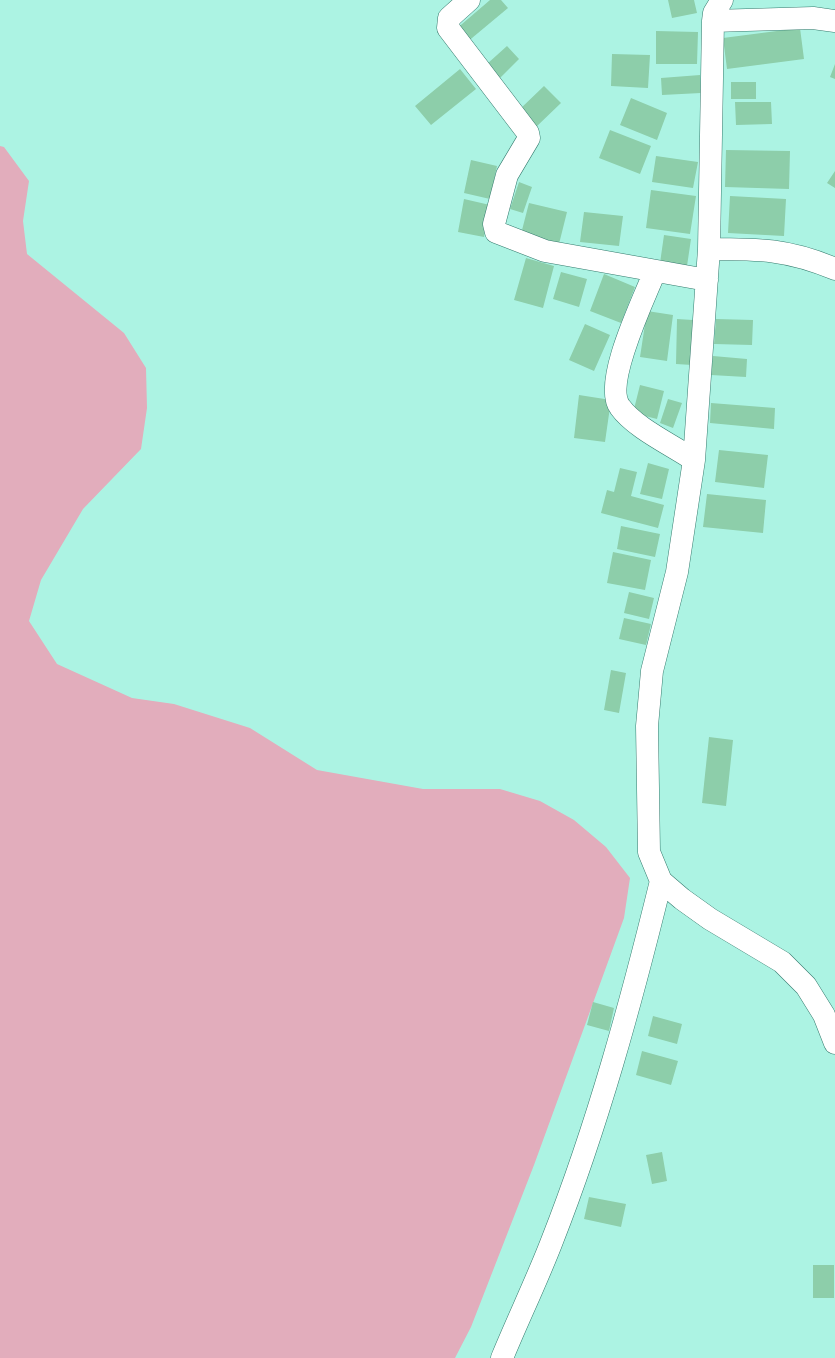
<!DOCTYPE html>
<style>
body{margin:0}
canvas{display:block;background:#acf3e3}
</style>
<canvas width="835" height="1358"></canvas>
<script>
const ctx = document.querySelector('canvas').getContext('2d');
ctx.lineJoin = 'round';
function fill(path, color) {
  ctx.fillStyle = color;
  ctx.fill(path, 'evenodd');
}
function trace(path, color, width, dash) {
  ctx.strokeStyle = color;
  ctx.lineWidth = width;
  ctx.lineCap = dash ? 'butt' : 'round';
  ctx.setLineDash(dash || []);
  ctx.stroke(path);
}
fill(new Path2D(`
 M0,146L4,147L29,181L23,221L27,254L124,333L146,368L147,408L141,449L83,509L41,580L29,621L57,664L132,698L174,704L250,728L317,770L423,789H500L540,801L574,820L606,847L630,878L624,918L534,1165L471,1327L455,1358H0Z`), '#e2adbc');
fill(new Path2D(`
 M490,0H501L508,8L466,43L455,30Z
 M668,0H694L697,13L672,18Z
 M800,28L804,59L727,69L723,38Z
 M656,31L698,32L697,64H656Z
 M507,46L519,59L500,78L487,64Z
 M612,54L650,55L648,88L611,86Z
 M835,64V79L830,77Z
 M460,69L476,89L431,125L415,106Z
 M700,75L701,93L662,95L661,78Z
 M731,82H756V99H731Z
 M544,86L561,103L535,128L519,110Z
 M631,98L667,113L657,140L620,125Z
 M735,102H771L772,124L736,125Z
 M610,130L651,146L640,174L599,158Z
 M726,150L790,151L789,189L725,187Z
 M656,156L698,162L693,188L652,182Z
 M471,160L497,166L490,199L464,193Z
 M835,171V188L827,183Z
 M519,182L532,187L523,213L510,209Z
 M651,190L696,196L690,234L646,228Z
 M730,196L786,199L784,236L728,233Z
 M464,199L490,205L484,237L458,232Z
 M529,203L567,212L559,244L521,234Z
 M584,212L623,216L619,246L580,242Z
 M664,235L691,239L687,266L660,263Z
 M526,258L554,266L543,308L514,300Z
 M561,272L587,279L579,307L553,299Z
 M604,274L635,287L621,323L590,311Z
 M647,311L673,315L667,361L640,357Z
 M677,319L693,320L692,365L676,364Z
 M716,319L753,320L752,345L714,344Z
 M585,324L610,335L594,371L569,360Z
 M713,356L747,359L746,377L711,375Z
 M640,385L664,391L657,419L633,413Z
 M579,395L611,400L605,442L574,438Z
 M668,399L682,403L673,428L660,423Z
 M711,403L775,408L774,429L710,423Z
 M719,450L768,455L764,488L715,482Z
 M648,463L669,469L662,499L640,494Z
 M620,468L637,472L631,496L664,505L658,528L601,513L607,490L614,492Z
 M707,494L766,500L763,533L703,527Z
 M621,526L660,534L655,557L617,549Z
 M613,552L651,560L645,590L607,583Z
 M629,592L654,598L649,619L624,613Z
 M624,618L651,624L646,645L619,639Z
 M611,670L626,673L619,713L604,710Z
 M709,737L733,740L726,806L702,803Z
 M593,1002L614,1008L609,1031L587,1025Z
 M653,1016L682,1024L677,1044L648,1036Z
 M642,1051L678,1061L671,1085L636,1075Z
 M662,1152L667,1181L652,1184L646,1155Z
 M589,1197L626,1204L621,1227L584,1219Z
 M813,1265H834V1298H813Z`), '#8dceaa');
const minor = new Path2D(`
 M469,0L449,18L448,28L528,133L529,138L507,175L494,224L496,232L545,251L707,280
 M722,0L714,13L713,21L709,249L694,460L677,572L652,671L647,726L649,852L661,881L682,899L710,919L782,962L806,986L824,1015L835,1043
 M713,21L813,18L835,21
 M709,249C759,249 788,249 835,269
 M655,271C645,297 602,383 620,407C635,428 672,445 694,460
 M502,1358C518,1319 537,1280 552,1241C598,1124 631,1003 661,881`);
trace(minor, '#357b6e', 23);
trace(minor, '#fff', 22);
</script>
